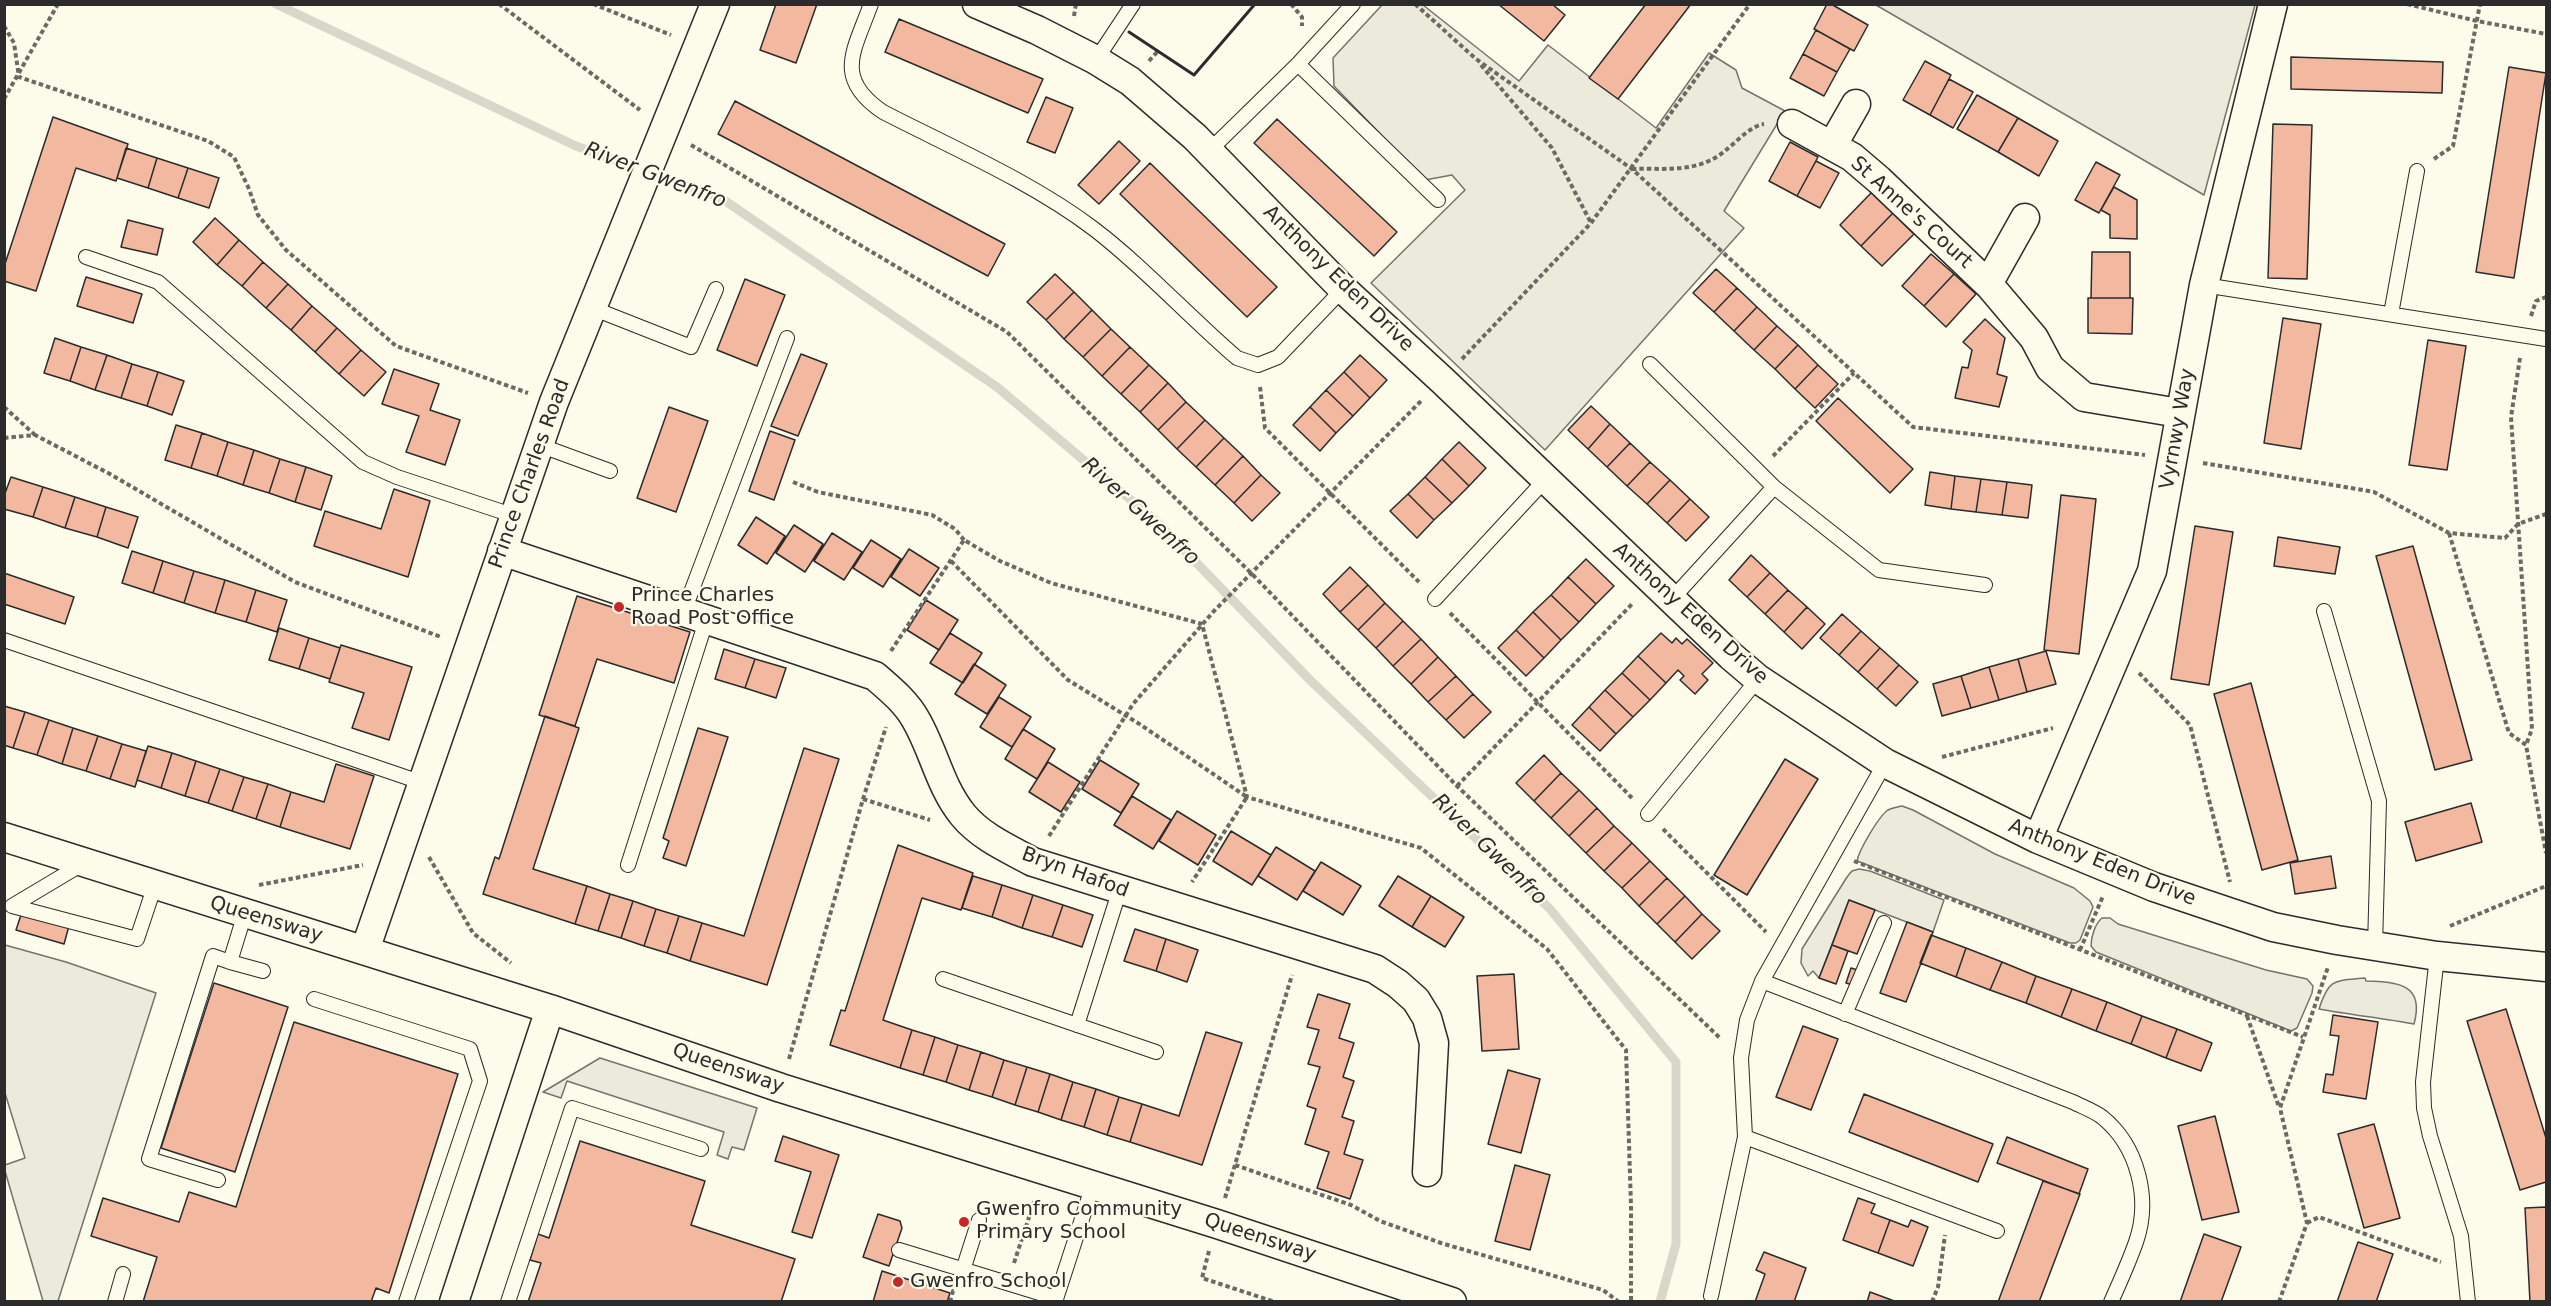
<!DOCTYPE html>
<style>
body{margin:0}
#map{position:relative;width:2551px;height:1306px;overflow:hidden;background:#fdfbea;font-family:"DejaVu Sans",sans-serif}
canvas{display:block}
.frame{position:absolute;inset:0;border:6px solid #2b2b2b;pointer-events:none}
</style>
<div id="map">
<canvas width="2551" height="1306"></canvas>
<div class="frame"></div>
</div>
<script>
const ctx = document.querySelector('canvas').getContext('2d');
ctx.lineJoin = 'round';
function fill(path, color) {
  ctx.fillStyle = color;
  ctx.fill(path, 'evenodd');
}
function trace(path, color, width, dash) {
  ctx.strokeStyle = color;
  ctx.lineWidth = width;
  ctx.lineCap = dash ? 'butt' : 'round';
  ctx.setLineDash(dash || []);
  ctx.stroke(path);
}
function write(font, color, halo, rows, align = 'center') {
  ctx.font = font + ' "DejaVu Sans",sans-serif';
  ctx.lineWidth = 4.5;
  ctx.setLineDash([]);
  ctx.textBaseline = 'middle';
  ctx.strokeStyle = halo;
  ctx.fillStyle = color;
  for (const [text, x, y, turn = 0] of rows) {
    ctx.save();
    ctx.translate(x, y);
    ctx.rotate((+turn || 0) * Math.PI / 180);
    ctx.textAlign = isNaN(turn) ? turn : align;
    if (halo) ctx.strokeText(text, 0, 0);
    ctx.fillText(text, 0, 0);
    ctx.restore();
  }
}
const green = new Path2D(`
 M1382,5H1423L1519,81L1548,45L1656,128L1709,53L1736,70L1742,88L1785,111L1724,211L1744,228L1545,450L1371,283L1465,190L1452,175L1425,180L1334,86L1333,58Z
 M1876,5H2255L2204,195Z
 M1902,806L1913,810L1995,854L2074,888L2090,901L2093,907L2080,940L2076,943H2070L1857,861C1859,850 1879,816 1888,810C1892,808 1897,807 1902,806Z
 M1859,869L1870,871L1944,900L1933,932L1849,900L1819,978L1813,971L1808,976L1801,963L1802,949L1847,877L1852,871Z
 M2102,918H2110L2118,924L2266,970L2307,979L2313,986L2312,993L2297,1028L2291,1031L2096,952L2091,946C2091,937 2095,924 2102,918Z
 M5,945L66,962L156,993L58,1301H43L5,1171V1165L25,1158L5,1093Z
 M2365,978L2366,981C2398,982 2425,984 2414,1024C2382,1018 2351,1015 2319,1009C2329,978 2334,981 2365,978Z
 M600,1058L757,1108L744,1150L732,1147L728,1159L717,1155L724,1132L567,1081L561,1098L543,1092Z`);
fill(green, '#ecebdb');
trace(green, '#74746e', 1.5);
trace(new Path2D(`
 M276,4L576,146L721,198L997,387L1157,522L1310,680L1550,909L1676,1062V1244L1660,1302`), '#d8d7c9', 9);
const building = new Path2D(`
 M776,4H817L796,63L760,50Z
 M1498,4H1552L1565,15L1544,41Z
 M1646,4H1691L1618,99L1589,78Z
 M1827,4H1831L1868,25L1854,51L1814,29Z
 M899,19L1043,79L1028,113L885,52Z
 M1816,30L1850,49L1837,72L1803,54Z
 M1803,54L1837,72L1824,96L1790,78Z
 M2291,57L2443,62L2442,93L2291,89Z
 M1925,61L1951,75L1930,115L1903,100Z
 M2509,67L2546,73L2514,278L2476,272Z
 M1949,79L1973,92L1953,128L1930,115Z
 M1977,95L2018,118L1998,152L1957,129Z
 M1046,97L1073,108L1055,153L1027,142Z
 M735,101L1005,244L988,276L718,134Z
 M53,117L128,144L116,181L76,168L36,291L4,281V267Z
 M2018,118L2058,141L2039,176L1998,152Z
 M1277,119L1397,232L1374,256L1254,143Z
 M2273,124L2312,125L2307,279L2268,278Z
 M1119,141L1140,161L1099,204L1078,185Z
 M1790,142L1818,157L1797,196L1769,181Z
 M126,148L157,158L148,188L117,178Z
 M157,158L188,168L178,198L148,188Z
 M1816,161L1839,173L1820,208L1797,196Z
 M2096,162L2120,175L2099,213L2075,200Z
 M1150,163L1277,287L1247,317L1120,194Z
 M188,168L219,178L209,208L178,198Z
 M2114,187L2137,200V239L2110,238V215L2101,210Z
 M1872,192L1893,213L1861,246L1840,225Z
 M1893,213L1914,234L1882,266L1861,246Z
 M215,218L239,240L217,265L193,242Z
 M128,220L163,229L157,255L121,247Z
 M239,240L263,262L242,286L217,265Z
 M2092,252H2130V298H2091Z
 M1931,254L1954,274L1924,306L1902,286Z
 M263,262L288,284L266,308L242,286Z
 M1716,269L1737,288L1714,312L1693,293Z
 M1055,274L1074,292L1046,320L1027,302Z
 M1954,274L1976,294L1946,327L1924,306Z
 M86,277L142,294L133,323L77,306Z
 M745,279L785,295L757,366L717,350Z
 M288,284L312,306L291,330L266,308Z
 M1737,288L1757,307L1734,331L1714,312Z
 M1074,292L1092,310L1064,339L1046,320Z
 M2088,298H2133L2132,334L2088,333Z
 M312,306L337,328L315,352L291,330Z
 M1757,307L1777,326L1754,350L1734,331Z
 M1092,310L1111,329L1083,357L1064,339Z
 M2283,318L2321,324L2301,449L2264,443Z
 M1985,319L2005,338L1997,374L2007,377L1999,407L1955,398L1962,367L1968,368L1972,350L1963,342Z
 M1777,326L1798,345L1775,369L1754,350Z
 M337,328L361,350L339,374L315,352Z
 M1111,329L1130,347L1102,376L1083,357Z
 M55,338L81,347L70,381L44,373Z
 M2428,340L2466,346L2447,470L2409,465Z
 M1798,345L1818,365L1795,389L1775,369Z
 M81,347L107,355L95,390L70,381Z
 M1130,347L1149,365L1121,394L1102,376Z
 M361,350L386,372L364,396L339,374Z
 M801,354L827,364L798,436L771,426Z
 M107,355L132,364L121,398L95,390Z
 M1360,355L1387,380L1370,398L1344,372Z
 M132,364L158,372L147,406L121,398Z
 M1149,365L1168,383L1140,412L1121,394Z
 M1818,365L1838,384L1815,408L1795,389Z
 M394,369L439,384L430,410L460,420L445,465L406,452L419,416L382,404Z
 M158,372L184,381L172,415L147,406Z
 M1344,372L1370,398L1353,416L1326,390Z
 M1168,383L1186,402L1158,430L1140,412Z
 M1326,390L1353,416L1336,433L1310,407Z
 M1838,398L1913,469L1890,493L1816,421Z
 M1186,402L1205,420L1177,449L1158,430Z
 M1591,406L1610,424L1588,449L1568,430Z
 M669,407L708,421L676,512L637,498Z
 M1310,407L1336,433L1320,451L1293,425Z
 M1205,420L1224,438L1196,467L1177,449Z
 M1610,424L1630,443L1607,467L1588,449Z
 M176,425L202,433L191,468L165,460Z
 M770,431L795,440L774,500L749,491Z
 M202,433L228,442L217,476L191,468Z
 M1224,438L1243,456L1215,485L1196,467Z
 M228,442L254,450L243,485L217,476Z
 M1459,442L1486,468L1469,486L1442,459Z
 M1630,443L1650,462L1627,486L1607,467Z
 M254,450L280,459L269,493L243,485Z
 M1243,456L1261,475L1234,503L1215,485Z
 M280,459L306,467L295,502L269,493Z
 M1442,459L1469,486L1452,503L1425,477Z
 M1650,462L1670,480L1647,504L1627,486Z
 M306,467L332,476L321,510L295,502Z
 M1930,472L1955,476L1951,509L1925,505Z
 M1261,475L1280,493L1252,521L1234,503Z
 M1955,476L1981,479L1976,512L1951,509Z
 M11,477L43,487L33,517L4,509V496Z
 M1425,477L1452,503L1434,520L1408,494Z
 M1981,479L2007,482L2002,515L1976,512Z
 M1670,480L1690,499L1667,523L1647,504Z
 M2007,482L2032,485L2028,518L2002,515Z
 M43,487L75,497L65,528L33,517Z
 M394,489L430,501L408,577L314,546L325,511L381,529Z
 M1408,494L1434,520L1417,538L1390,511Z
 M2061,495L2096,499L2079,654L2044,650Z
 M75,497L106,507L97,537L65,528Z
 M1690,499L1709,517L1686,541L1667,523Z
 M106,507L138,517L128,548L97,537Z
 M756,517L785,536L767,564L738,545Z
 M794,525L823,544L805,572L776,553Z
 M2195,526L2233,532L2209,685L2171,679Z
 M832,533L862,552L844,580L814,561Z
 M2278,537L2340,547L2335,574L2274,566Z
 M871,540L901,559L883,587L853,568Z
 M2413,546L2472,760L2435,770L2376,556Z
 M909,549L939,568L920,596L891,577Z
 M132,551L163,561L153,593L122,583Z
 M1751,555L1770,573L1747,597L1729,580Z
 M1586,559L1614,586L1596,604L1568,577Z
 M163,561L194,571L184,603L153,593Z
 M1350,567L1368,585L1340,612L1323,594Z
 M194,571L225,580L215,613L184,603Z
 M4,573L74,597L65,624L4,604Z
 M1770,573L1788,590L1765,614L1747,597Z
 M1568,577L1596,604L1579,622L1551,595Z
 M225,580L256,590L246,622L215,613Z
 M1368,585L1385,603L1358,630L1340,612Z
 M256,590L287,600L277,632L246,622Z
 M1788,590L1807,607L1784,632L1765,614Z
 M1551,595L1579,622L1561,640L1533,612Z
 M577,596L690,632L674,683L597,659L575,726L539,715Z
 M926,600L958,620L939,650L907,630Z
 M1385,603L1403,621L1376,648L1358,630Z
 M1807,607L1825,624L1802,649L1784,632Z
 M1533,612L1561,640L1544,658L1516,630Z
 M1842,614L1861,631L1839,655L1820,638Z
 M1403,621L1421,639L1393,666L1376,648Z
 M279,628L309,638L299,669L269,660Z
 M1516,630L1544,658L1526,676L1498,648Z
 M1861,631L1880,648L1858,672L1839,655Z
 M950,633L982,653L963,683L930,663Z
 M1661,633L1672,643L1676,638L1682,644L1687,639L1713,663L1702,674L1708,680L1695,694L1680,680L1684,676L1678,670L1666,683L1638,656Z
 M309,638L340,648L330,679L299,669Z
 M1421,639L1438,657L1411,684L1393,666Z
 M341,645L412,667L389,740L352,728L364,693L329,682Z
 M1880,648L1899,665L1877,689L1858,672Z
 M724,649L755,659L745,688L715,679Z
 M2046,651L2056,684L2027,692L2018,659Z
 M1638,656L1666,683L1650,700L1622,673Z
 M1438,657L1456,676L1428,702L1411,684Z
 M755,659L786,668L776,698L745,688Z
 M2018,659L2027,692L1999,700L1989,667Z
 M974,664L1006,685L987,714L955,694Z
 M1899,665L1918,682L1896,706L1877,689Z
 M1989,667L1999,700L1971,708L1961,676Z
 M1622,673L1650,700L1633,717L1605,690Z
 M1456,676L1473,694L1446,720L1428,702Z
 M1961,676L1971,708L1942,716L1933,684Z
 M2251,683L2298,860L2262,870L2214,694Z
 M1605,690L1633,717L1616,734L1589,707Z
 M1473,694L1491,712L1464,738L1446,720Z
 M999,697L1031,717L1012,747L980,727Z
 M4,706L25,712L13,748L4,745Z
 M1589,707L1616,734L1600,751L1572,725Z
 M25,712L49,720L37,755L13,748Z
 M545,716L579,728L533,869L587,886L575,924L483,894L495,857L499,859Z
 M49,720L73,728L62,764L37,755Z
 M73,728L98,736L86,771L62,764Z
 M698,728L728,737L686,866L663,858L669,841L663,838Z
 M1023,729L1055,749L1037,779L1005,759Z
 M98,736L122,744L110,779L86,771Z
 M122,744L146,751L135,787L110,779Z
 M148,746L172,753L161,788L137,780Z
 M804,748L839,759L767,985L690,961L702,923L744,936Z
 M172,753L196,761L185,796L161,788Z
 M1544,755L1561,773L1534,801L1516,783Z
 M1785,759L1818,779L1747,895L1714,875Z
 M1100,760L1139,784L1121,813L1082,789Z
 M196,761L220,769L208,803L185,796Z
 M1048,762L1080,782L1061,812L1029,792Z
 M336,764L374,776L350,849L280,827L291,792L324,802Z
 M220,769L244,777L232,811L208,803Z
 M1561,773L1579,790L1551,818L1534,801Z
 M244,777L268,784L256,819L232,811Z
 M268,784L291,792L280,827L256,819Z
 M1579,790L1597,808L1569,836L1551,818Z
 M1132,796L1171,820L1153,849L1114,825Z
 M2471,803L2482,842L2416,861L2405,822Z
 M1597,808L1614,826L1586,853L1569,836Z
 M1177,811L1216,835L1198,865L1159,841Z
 M1614,826L1632,843L1604,871L1586,853Z
 M1231,831L1271,855L1252,885L1213,861Z
 M1632,843L1650,861L1622,888L1604,871Z
 M898,845L973,873L961,910L922,898L883,1020L912,1030L900,1068L830,1045L841,1010L845,1011Z
 M1276,847L1315,871L1297,900L1258,876Z
 M2331,856L2336,888L2295,894L2290,863Z
 M1650,861L1667,878L1639,906L1622,888Z
 M1321,862L1361,886L1343,915L1303,891Z
 M973,876L1002,885L992,917L962,908Z
 M1398,876L1431,896L1412,927L1379,906Z
 M1667,878L1685,896L1657,924L1639,906Z
 M1002,885L1033,895L1022,928L992,917Z
 M587,886L610,894L598,931L575,924Z
 M610,894L633,901L621,938L598,931Z
 M1033,895L1063,905L1052,937L1022,928Z
 M1431,896L1464,917L1445,947L1412,927Z
 M1685,896L1702,914L1675,942L1657,924Z
 M1849,900L1875,910L1857,954L1832,945Z
 M633,901L656,909L644,946L621,938Z
 M1063,905L1093,915L1082,947L1052,937Z
 M656,909L679,916L667,953L644,946Z
 M22,912L69,926L64,944L16,930Z
 M1702,914L1720,931L1692,959L1675,942Z
 M679,916L702,923L690,961L667,953Z
 M1907,922L1933,932L1906,1002L1880,993Z
 M1135,929L1166,939L1156,971L1124,961Z
 M1931,935L1966,948L1956,977L1920,963Z
 M1166,939L1198,950L1187,982L1156,971Z
 M1832,945L1848,951L1836,984L1819,978Z
 M1966,948L2002,962L1990,990L1956,977Z
 M2002,962L2036,976L2026,1003L1990,990Z
 M1851,968L1861,971L1856,986L1846,983Z
 M1514,974L1519,1049L1482,1051L1477,976Z
 M2036,976L2072,989L2061,1017L2026,1003Z
 M214,983L288,1007L235,1172L161,1148Z
 M2072,989L2107,1002L2096,1031L2061,1017Z
 M1318,994L1350,1004L1339,1038L1354,1043L1343,1077L1354,1081L1342,1117L1354,1121L1344,1154L1363,1160L1350,1199L1317,1188L1329,1152L1305,1144L1316,1109L1307,1106L1320,1067L1308,1064L1319,1030L1307,1027Z
 M2107,1002L2142,1016L2131,1044L2096,1031Z
 M2506,1009L2546,1138V1182L2520,1190L2467,1021Z
 M2333,1015L2378,1022L2366,1099L2323,1092L2326,1074L2333,1075L2339,1036L2330,1035Z
 M2142,1016L2177,1029L2166,1058L2131,1044Z
 M294,1022L458,1074L389,1293L376,1288L371,1302H143L157,1257L91,1236L103,1198L179,1222L189,1192L236,1207Z
 M1803,1026L1838,1039L1811,1110L1776,1097Z
 M2177,1029L2212,1043L2201,1071L2166,1058Z
 M912,1030L935,1037L923,1075L900,1068Z
 M1206,1032L1242,1043L1202,1165L1130,1142L1142,1104L1179,1116Z
 M935,1037L958,1045L946,1082L923,1075Z
 M958,1045L981,1052L969,1090L946,1082Z
 M981,1052L1004,1060L992,1097L969,1090Z
 M1004,1060L1027,1067L1015,1105L992,1097Z
 M1027,1067L1050,1074L1038,1112L1015,1105Z
 M1508,1070L1540,1079L1521,1153L1488,1144Z
 M1050,1074L1073,1082L1061,1120L1038,1112Z
 M1073,1082L1096,1089L1084,1127L1061,1120Z
 M1096,1089L1119,1097L1107,1135L1084,1127Z
 M1864,1094L1993,1144L1978,1182L1849,1132Z
 M1119,1097L1142,1104L1130,1142L1107,1135Z
 M2215,1116L2239,1212L2202,1220L2178,1126Z
 M2374,1124L2400,1218L2364,1228L2338,1134Z
 M783,1136L839,1155L812,1238L792,1232L811,1172L775,1161Z
 M2007,1137L2088,1169L2079,1194L1997,1163Z
 M580,1141L705,1181L691,1225L795,1259L781,1302H528L541,1263L530,1260L538,1234L549,1238Z
 M1515,1165L1550,1175L1530,1250L1495,1241Z
 M2043,1181L2080,1194L2039,1302H1998Z
 M1858,1198L1875,1204L1871,1213L1890,1220L1878,1253L1843,1240Z
 M2546,1207V1302H2530L2525,1208Z
 M878,1214L900,1221L902,1228L889,1266L863,1257Z
 M1890,1220L1908,1227L1911,1220L1928,1227L1913,1266L1878,1253Z
 M2204,1234L2241,1247L2221,1302H2180Z
 M2358,1242L2393,1254L2376,1302H2337Z
 M1764,1252L1806,1268L1794,1302H1755L1765,1274L1756,1270Z
 M882,1271L950,1293L947,1302H873Z
 M1870,1292L1897,1302H1867Z`);
fill(building, '#f2b8a0');
trace(building, '#2b2b2b', 1.5);
const lane = new Path2D(`
 M871,4C854,51 833,78 883,112C953,148 1032,182 1094,229C1145,268 1189,317 1237,358L1258,365L1278,357L1343,289
 M1096,60L1133,4
 M1298,64L1438,200
 M1210,150L1298,64L1353,4
 M86,257L158,282L363,462L397,477L515,516
 M2204,285L2546,339
 M592,308L691,347L716,289
 M2391,314L2417,171
 M1650,364L1774,487L1879,570L1985,585
 M539,445L610,471
 M1435,599L1545,480
 M1672,599L1774,487
 M684,611L787,338
 M2324,611L2379,801L2375,946
 M4,640L423,783
 M1648,814L1758,679
 M84,863L12,906L137,939L155,885
 M628,865L707,618
 M2437,956L2423,1082L2424,1108L2430,1136L2461,1236L2468,1302
 M230,962L263,971
 M943,979L1156,1052
 M1762,981L2073,1102C2083,1107 2094,1111 2102,1117C2138,1146 2151,1199 2136,1242C2129,1262 2120,1282 2111,1302
 M314,999L470,1049L480,1081L406,1302
 M1845,1014L1884,923
 M1077,1025L1120,889
 M1745,1137L1997,1231
 M218,1180L149,1159L213,956L230,962L245,913
 M899,1250L1056,1298
 M963,1270L979,1220
 M1711,1296L1745,1137L1741,1058L1747,1020L1762,981L1885,763
 M115,1302L123,1274
 M508,1302L572,1108L701,1149
 M1055,1302L1093,1185`);
const street = new Path2D(`
 M977,4L1037,30L1096,60L1130,81L1195,137L1343,289L1442,380L1731,656L1758,679L1885,763L2038,839L2154,887L2273,927L2337,940L2437,956L2546,967
 M1792,124L1852,157L1879,180L1990,286L2034,338L2050,368L2084,397L2179,413
 M1832,146L1856,104
 M1988,284L2025,218
 M502,551L875,676C890,689 906,702 916,720C934,751 940,787 963,815C981,837 1009,849 1033,862L1375,969L1398,984L1416,1000L1427,1018L1434,1043L1427,1172
 M4,837L550,1009L781,1088L1217,1224L1452,1302
 M2038,839L2152,571L2204,285L2273,4
 M365,950L554,402L715,4
 M454,1302L550,1009`);
trace(lane, '#2b2b2b', 16);
trace(street, '#2b2b2b', 31);
trace(new Path2D(`
 M499,4L640,110
 M593,4L671,35
 M1291,4L1302,17V26
 M1415,4L1476,59L1632,169L1913,427L2145,455
 M2407,4L2477,21L2546,34
 M1074,16L1076,4
 M4,26L14,43L19,77L208,141L234,157L249,189L258,215L286,250L396,346L528,393
 M1149,61L1158,51
 M1481,65L1552,148L1591,223
 M4,99L58,4
 M691,145L1007,332L1252,574L1457,786L1721,1039
 M2434,159L2453,146L2480,4
 M1632,169C1658,168 1687,172 1711,160C1729,152 1747,126 1764,124
 M2531,316L2536,301L2546,297
 M2520,358L2511,417L2532,729L2526,745
 M1462,359L1591,223L1750,4
 M1260,387L1265,428L1419,582
 M4,407L35,435
 M4,438L35,435L110,474L295,582L441,637
 M1773,456L1854,373
 M2203,463L2374,492L2449,533L2505,538L2518,524L2546,514
 M793,482L818,492L932,515L955,529L964,540
 M2449,533L2509,733L2526,745L2546,853
 M951,561L1068,680L1141,725L1247,797L1192,882
 M1450,613L1632,798
 M891,651L964,540L1000,561L1051,583L1202,624L1247,797L1421,848L1547,949L1626,1050L1631,1206V1302
 M2139,673L2190,725L2230,882
 M1942,757L2053,728
 M1457,786L1633,603
 M863,799L930,820
 M1663,829L1766,932
 M1049,836L1133,704L1214,611L1421,401
 M429,857L473,933L511,963
 M1854,861L2303,1037
 M259,885L363,865
 M2450,926L2546,886
 M2080,950L2103,896
 M2247,1016L2279,1107
 M789,1059L863,799L886,727
 M1235,1165L1351,1205L1380,1221L1441,1243L1603,1290L1619,1302
 M1225,1198L1292,975
 M2307,1223L2319,1217L2441,1262
 M1209,1251L1202,1278L1275,1302
 M1014,1263L1035,1199
 M950,1302L953,1291H956
 M1932,1302L1938,1287L1945,1235
 M2279,1302L2307,1223L2280,1108L2328,967`), '#6a6964', 4, [4.5, 3]);
trace(lane, '#fdfbea', 14);
trace(street, '#fdfbea', 28);
trace(new Path2D(`
 M1129,32L1194,75L1255,4`), '#2b2b2b', 3);
for (const [x, y, r, color] of [
 [619,607,6,"#c62828"],
 [964,1222,6,"#c62828"],
 [898,1282,6,"#c62828"]
]) {
  const dot = new Path2D();
  dot.arc(x, y, r, 0, 2 * Math.PI);
  ctx.fillStyle = color;
  ctx.fill(dot);
  trace(dot, '#fdfbea', 2);
}
write('20px', '#2b2b2b', '#fdfbea', [
 ["St Anne's Court",1911,213,42],
 ["Anthony Eden Drive",1338,279,44],
 ["Vyrnwy Way",2178,429,-80],
 ["Prince Charles Road",530,474,-70],
 ["Anthony Eden Drive",1690,614,42],
 ["Anthony Eden Drive",2102,863,22],
 ["Bryn Hafod",1075,873,20],
 ["Queensway",266,920,17],
 ["Queensway",728,1069,19],
 ["Queensway",1260,1238,18]
]);
write('20px', '#2b2b2b', '#fdfbea', [
 ["Prince Charles",631,596],
 ["Road Post Office",631,619],
 ["Gwenfro Community",976,1210],
 ["Primary School",976,1233],
 ["Gwenfro School",910,1282]
], 'left');
write('italic 21px', '#2b2b2b', '#fdfbea', [
 ["River Gwenfro",655,176,21],
 ["River Gwenfro",1140,512,42],
 ["River Gwenfro",1489,850,44]
]);
</script>
